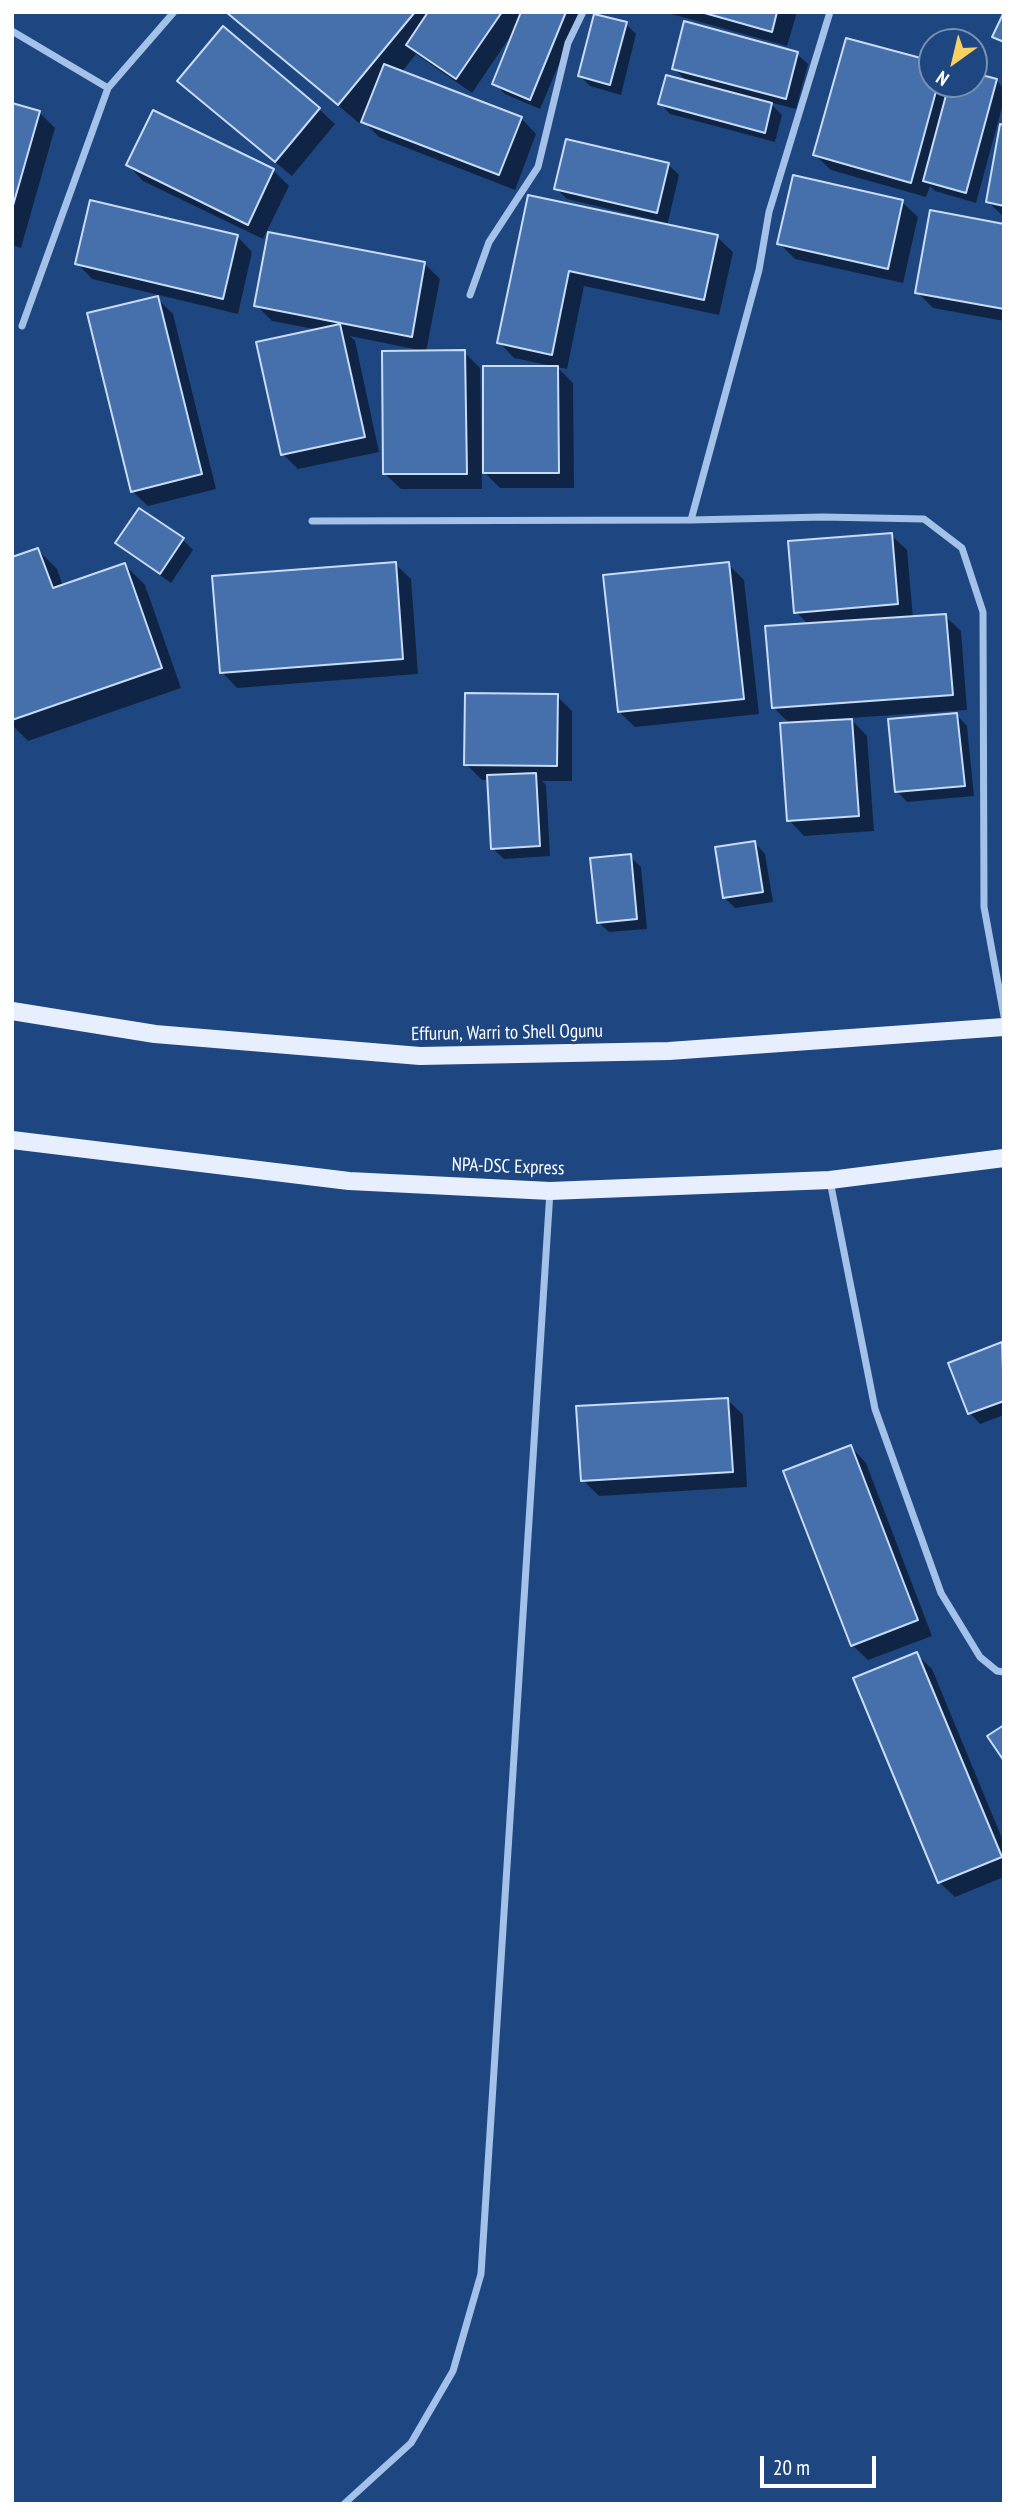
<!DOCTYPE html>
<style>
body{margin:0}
#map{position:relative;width:1016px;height:2516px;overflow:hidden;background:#1e4781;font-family:"PT Sans Narrow",sans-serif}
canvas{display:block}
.frame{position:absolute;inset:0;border:14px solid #fff;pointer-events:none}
.north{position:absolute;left:918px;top:28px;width:70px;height:70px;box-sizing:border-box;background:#1e4781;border:2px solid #7891b3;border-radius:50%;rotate:214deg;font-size:19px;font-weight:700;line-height:28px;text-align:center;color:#fff}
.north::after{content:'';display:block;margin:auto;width:24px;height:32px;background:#f8d163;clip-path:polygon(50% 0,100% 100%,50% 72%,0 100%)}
.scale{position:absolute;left:760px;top:2456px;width:116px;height:32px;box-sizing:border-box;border:4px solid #fff;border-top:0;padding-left:9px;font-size:21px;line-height:24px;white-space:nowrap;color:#fff;-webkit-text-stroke:5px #1e4781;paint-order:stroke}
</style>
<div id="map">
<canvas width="1016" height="2516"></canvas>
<div class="frame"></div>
<div class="north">N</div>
<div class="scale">20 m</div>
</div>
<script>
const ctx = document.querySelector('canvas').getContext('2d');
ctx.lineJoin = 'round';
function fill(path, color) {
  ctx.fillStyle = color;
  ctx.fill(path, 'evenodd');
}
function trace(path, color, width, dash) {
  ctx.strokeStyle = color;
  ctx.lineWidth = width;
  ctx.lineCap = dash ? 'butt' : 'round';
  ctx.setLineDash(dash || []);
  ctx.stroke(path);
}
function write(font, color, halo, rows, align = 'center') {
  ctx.font = font + ' "PT Sans Narrow",sans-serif';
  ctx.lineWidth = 6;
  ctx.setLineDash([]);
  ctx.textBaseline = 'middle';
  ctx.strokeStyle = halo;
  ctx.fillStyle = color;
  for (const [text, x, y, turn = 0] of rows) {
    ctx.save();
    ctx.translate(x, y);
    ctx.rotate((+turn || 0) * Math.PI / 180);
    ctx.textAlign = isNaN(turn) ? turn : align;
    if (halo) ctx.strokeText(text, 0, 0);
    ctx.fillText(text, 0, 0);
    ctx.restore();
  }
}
fill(new Path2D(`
 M227,12H581L540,109L505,94L494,83L512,34L472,93L416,54L401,73L521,118L536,134L515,190L379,137L362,120L359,123Z
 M664,12H797L787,46Z
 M626,24L636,34L621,95L590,86L580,76Z
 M797,54L808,64L796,109L769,102L782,115L775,142L670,114L660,103L688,82L674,69Z
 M932,63V84H974V74L996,80L1004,89V100L976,203L935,191L930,186L926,197L831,170L815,155Z
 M180,81L319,109L335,124L292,176L195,96Z
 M12,105L39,112L55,128L21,248L12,245Z
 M153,112L273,170L289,186L263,239L143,181L128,165Z
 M1004,127V217L988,202Z
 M668,164L679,175L667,226L717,237L733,252L719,315L584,286L567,369L557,367L573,383L574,488H500L485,473L552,366L514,358L499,342L529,197L666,226L667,223L567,199L556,188Z
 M902,202L918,217L903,283L795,259L779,243Z
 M1004,225V321L933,308L917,292Z
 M237,236L252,252L238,314L92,279L77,263Z
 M425,264L440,279L426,352H464L480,368L482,489H401L385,474L424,351L350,336L355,341L379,452L298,469L283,454L319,330L272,321L256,305Z
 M157,298L173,314L216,489L148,506L132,491Z
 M891,535L907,550L913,618L945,616L961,631L967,710L850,718L867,736L874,831L804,836L789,820L790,724L773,707L809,625L796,612Z
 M183,540L193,550L171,583L128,553L117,543Z
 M38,550L57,569L63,586L125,565L145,585L181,688L28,741L12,725V559Z
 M395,564L411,579L418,674L237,688L222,672Z
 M728,564L744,580L759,714L635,727L619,712Z
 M557,696L572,711V781H542L546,785L550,856L504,859L493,849L489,780H482L466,764Z
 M957,715L967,726L974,796L907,802L897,791Z
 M755,843L765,854L773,902L735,908L724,897Z
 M630,856L641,867L647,929L609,932L598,922Z
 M1002,1344L1004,1346V1415L980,1424L970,1413L950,1364Z
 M727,1399L743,1415L747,1487L599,1496L583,1480Z
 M851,1447L866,1463L932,1636L868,1660L852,1645Z
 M916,1654L932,1669L1004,1843V1877L955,1897L939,1882Z`), '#0007');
const building = new Path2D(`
 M226,12H415L338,105Z
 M428,12H502L456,79L406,45Z
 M521,12H566L530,100L492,84Z
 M701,12H777L772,32Z
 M1004,12V42L992,37Z
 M594,14L627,22L610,85L578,76Z
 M684,21L798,52L786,99L672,69Z
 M223,26L320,108L275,162L177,81Z
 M846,38L932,61V84H938L911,183L813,155Z
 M384,64L522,117L499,175L361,122Z
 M974,73L997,79L966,193L923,181L949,84H974Z
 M666,75L772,103L765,133L658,104Z
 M12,103L40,111L12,209Z
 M153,110L274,169L248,225L126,165Z
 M1000,124L1004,125V206L986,202Z
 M566,139L669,163L657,213L554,189Z
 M793,175L903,200L888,269L777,244Z
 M528,195L718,235L704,300L569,271L552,355L497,343Z
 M90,200L238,235L223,299L75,264Z
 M930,210L1004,224V309L915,293Z
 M268,232L425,262L412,337L254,306Z
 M158,296L202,474L131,492L87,313Z
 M340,324L365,437L281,455L256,342Z
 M465,350L467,474H383L382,351Z
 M483,366H558L559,473H483Z
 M139,508L184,538L160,574L115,543Z
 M892,533L898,604L794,613L788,541Z
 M38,548L53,588L125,563L162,668L12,720V557Z
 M396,562L403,659L220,673L212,576Z
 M729,562L744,699L618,712L603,575Z
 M946,614L953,695L772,708L765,626Z
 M465,693L558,694L557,766L464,765Z
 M957,713L965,786L895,792L888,719Z
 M852,719L859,816L787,821L780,723Z
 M536,773L540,846L491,849L487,775Z
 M755,841L763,892L723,898L715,847Z
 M631,854L637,919L597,923L590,858Z
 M1002,1342L1004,1401L968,1414L948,1363Z
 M728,1398L733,1472L581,1481L576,1406Z
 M851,1445L918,1620L851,1646L783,1471Z
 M917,1652L1002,1857L938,1883L853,1678Z
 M1004,1725V1761L987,1736Z`);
fill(building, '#4670ab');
trace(building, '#c8dcf7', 2);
trace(new Path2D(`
 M12,31L108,88
 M470,295L489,242L538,167L568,43L583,12
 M22,326L108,88L174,12
 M691,520L759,270L769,212L830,12
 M312,521L691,520L823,517L924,519L962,548L983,612L984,907L1004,1016
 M830,1181L875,1409L941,1593L980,1657L997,1671L1004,1672
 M344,2504L411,2443L453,2371L481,2274L550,1191`), '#a4c1e9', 7);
trace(new Path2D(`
 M12,1011L155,1034L420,1056L669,1051L1004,1027
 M12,1140L349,1181L550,1191L830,1180L1004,1158`), '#e7effe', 18);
write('19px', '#fff', '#1e4781', [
 ["Effurun, Warri to Shell Ogunu",507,1033,-1],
 ["NPA-DSC Express",508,1167,2]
]);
</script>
